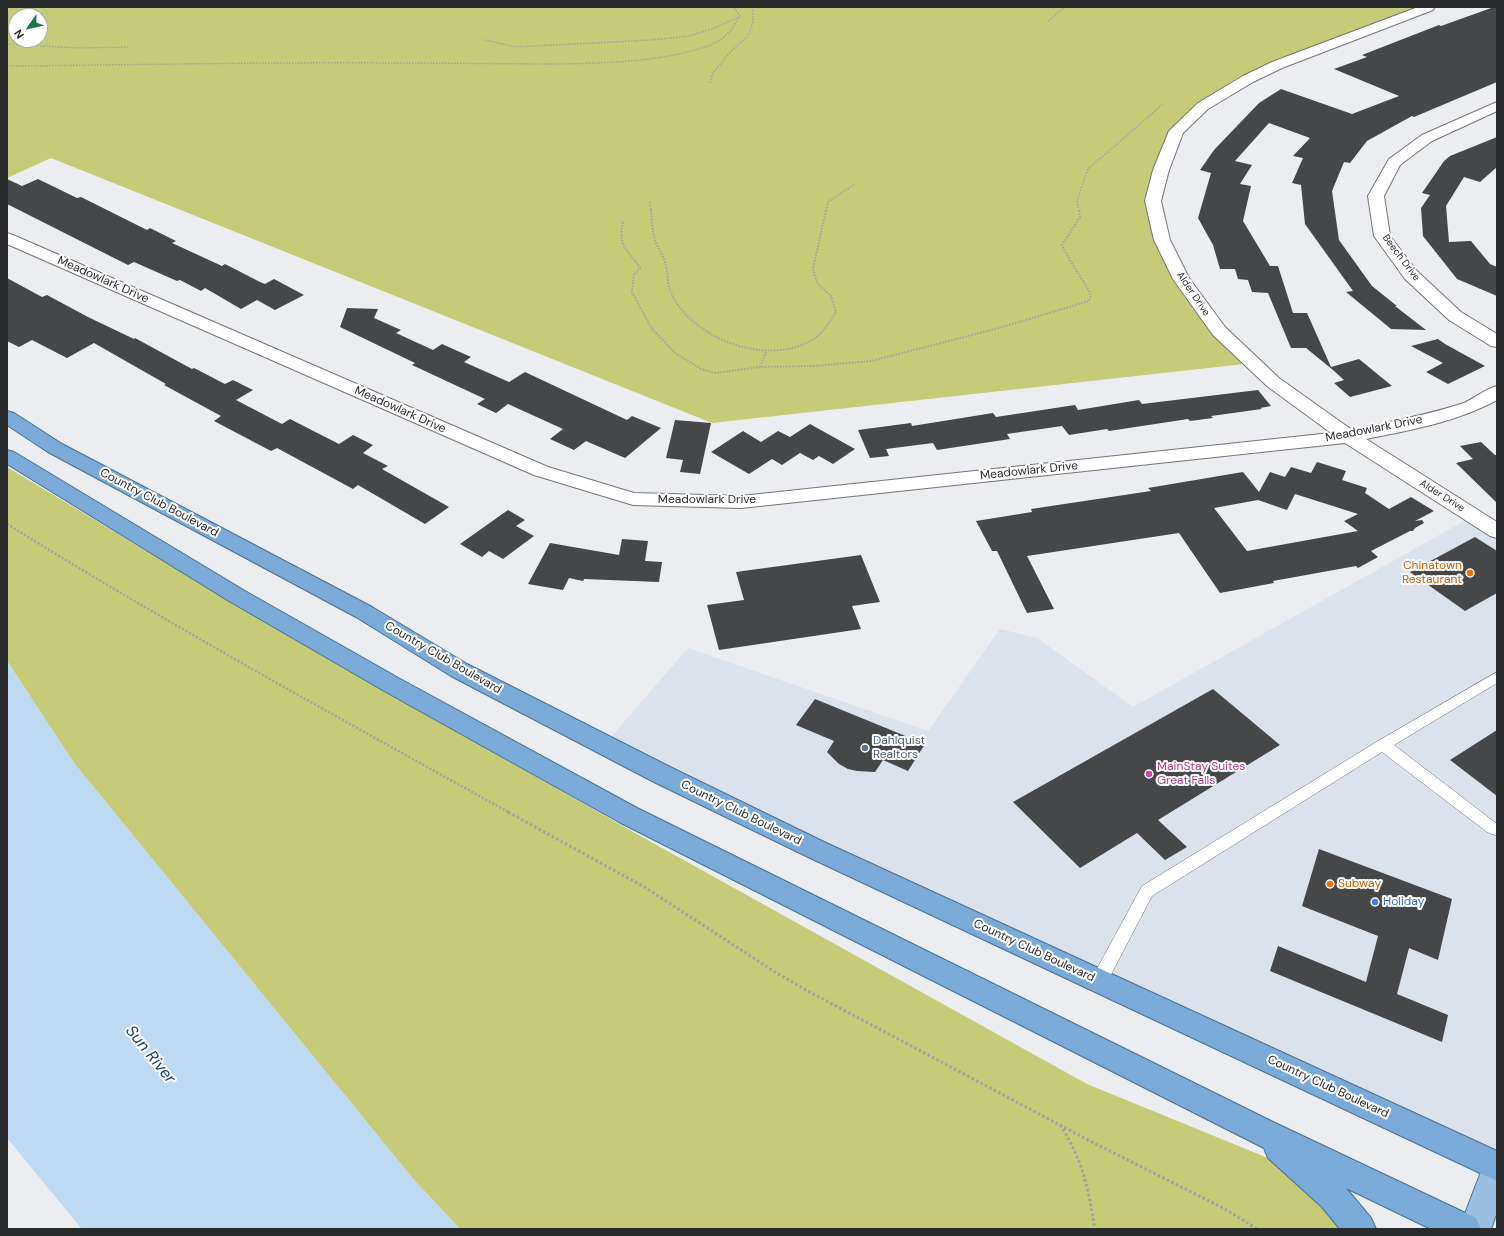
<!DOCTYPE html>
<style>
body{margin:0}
#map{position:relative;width:1504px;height:1236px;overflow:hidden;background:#ecedf0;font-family:"DM Sans",sans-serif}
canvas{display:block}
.frame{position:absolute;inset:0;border:8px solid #292a2b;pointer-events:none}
.north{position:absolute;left:8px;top:8px;width:40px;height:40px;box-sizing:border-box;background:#fff;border:1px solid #a9aaaa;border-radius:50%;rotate:236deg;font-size:11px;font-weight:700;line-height:16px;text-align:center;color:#292a2b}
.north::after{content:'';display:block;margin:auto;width:14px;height:18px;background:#1a774c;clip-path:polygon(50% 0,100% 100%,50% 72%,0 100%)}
</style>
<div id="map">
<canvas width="1504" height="1236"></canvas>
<div class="frame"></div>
<div class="north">N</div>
</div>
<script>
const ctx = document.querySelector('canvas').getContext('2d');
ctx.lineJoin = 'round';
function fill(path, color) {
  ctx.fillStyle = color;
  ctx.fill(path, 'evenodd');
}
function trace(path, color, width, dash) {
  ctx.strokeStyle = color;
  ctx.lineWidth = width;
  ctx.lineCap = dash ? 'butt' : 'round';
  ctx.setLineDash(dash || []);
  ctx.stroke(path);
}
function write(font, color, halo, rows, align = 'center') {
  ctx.font = font + ' "DM Sans",sans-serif';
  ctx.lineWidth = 4;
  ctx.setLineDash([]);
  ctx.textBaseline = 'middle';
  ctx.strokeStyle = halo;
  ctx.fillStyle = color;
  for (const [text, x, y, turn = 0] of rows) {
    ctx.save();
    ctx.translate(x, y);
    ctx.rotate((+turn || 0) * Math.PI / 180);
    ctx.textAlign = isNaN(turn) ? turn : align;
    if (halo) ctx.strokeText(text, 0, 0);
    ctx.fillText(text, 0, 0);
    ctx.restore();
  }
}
fill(new Path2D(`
 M1473,516L1497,531V1166L604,745L688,648L928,731L1000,629L1037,638L1133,707Z`), '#dce2eb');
fill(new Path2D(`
 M7,7H1429L1248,79L1176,131L1153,201L1181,279L1253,363L712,423L51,158L7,178ZM16,16H40V40H16Z
 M7,467L258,618L635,833L1087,1084L1285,1165L1345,1229H460L414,1180L74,763L7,661Z`), '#c5cb77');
fill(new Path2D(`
 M7,661L74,763L414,1180L460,1229H82L7,1138Z`), '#bed9f2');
fill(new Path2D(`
 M1494,7H1497V82L1414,117L1412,116L1367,141L1350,163L1344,162L1332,191L1339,240L1372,286L1397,306H1395L1426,330L1391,329L1346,292L1353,291L1305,224L1301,185L1292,183L1303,158L1293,156L1310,138L1269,123L1235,161L1252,165L1240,184L1251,186L1243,221L1270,266H1278L1293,313H1307L1331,367L1359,359L1392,386L1350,397L1334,383L1344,380L1333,370L1306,348H1291L1268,293L1252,292L1248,280L1238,279L1235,269H1220L1213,245L1198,218L1211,173L1200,170L1214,150L1259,103L1281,89L1352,114L1399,96L1334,69L1367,57L1362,55L1439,25L1441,26Z
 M1497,137V167L1480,182L1464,177L1446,206L1449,242L1471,241L1490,264L1497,267V296L1457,279L1423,236L1421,208L1430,195L1422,193L1444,161L1450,156Z
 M7,179L22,186L38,179L77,198L81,197L147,230L150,228L176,241L172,243L222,266L225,264L260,282L265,284L274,279L304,295L275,310L257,300L241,309L205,288L201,291L180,280L177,281L134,262L128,265L7,204Z
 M7,278L42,297L47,295L88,317L134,339L135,338L192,369L194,368L225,384L233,380L253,390L236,400L282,424L290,419L339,444L353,435L373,445L363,453L388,466L382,469L449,507L425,524L358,485L353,489L277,448L271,451L214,421L221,416L164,385L166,384L94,343L67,358L32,340L19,347L7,341Z
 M347,308L378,309L374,318L401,330L396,333L433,350L442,344L471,357L464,362L509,382L525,372L627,420L632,416L661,428L625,458L586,441L574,450L550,439L563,429L508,404L496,413L477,404L485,399L412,365L415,363L340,327Z
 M1438,339L1445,344L1485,366L1448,384L1426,372L1443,363L1411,346Z
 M1258,390L1271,406L1260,408L1262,409L1211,416L1213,418L1190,421L1188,419L1109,431L1107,429L1069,435L1062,426L1007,434L1010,439L937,450L933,443L886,449L889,456L870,458L858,430L911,423L912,426L993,413L996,417L1075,405L1078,410L1139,400L1142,404Z
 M675,420L711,423L700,474L680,472L683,460L666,458Z
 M810,424L855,449L833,464L819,456L813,460L800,453L782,465L772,459L749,474L711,452L743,431L761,442L778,431L790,437Z
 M1481,442L1495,455H1497V503L1456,463L1473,459L1460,446Z
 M1317,462L1346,471L1342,480L1367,488L1365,493L1389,509L1411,497L1434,511L1415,521L1422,520L1424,523L1415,528L1413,531H1410L1371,551L1378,557L1358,568L1356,566L1273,581L1274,583L1220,593L1179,533L1027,556L1054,609L1027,613L997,551H992L976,521L1032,512L1031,509L1151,491L1148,488L1243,472L1259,492L1270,472L1285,477L1291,467L1311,473ZM1295,494L1358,514L1344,521L1358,531L1247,551L1214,508L1258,500L1287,510Z
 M508,510L525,520L516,526L534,536L503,559L489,551L482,557L460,544Z
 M1475,537L1497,551V593L1465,611L1410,572Z
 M622,539L648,541L645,561L662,562L659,582L584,579L583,581L569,578L563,590L528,584L550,543L619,555Z
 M861,555L880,602L852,606L861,629L719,650L707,605L744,600L736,572Z
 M1213,689L1280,745L1158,820L1187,847L1165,860L1137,833L1080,868L1013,802Z
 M815,699L925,744L908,771L883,760L875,772L857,771L848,769L839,764L827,752L834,741L796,725Z
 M1497,730V796L1450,760Z
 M1319,849L1452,899L1438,960L1409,948L1397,994L1448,1015L1442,1042L1270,971L1278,946L1366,982L1378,936L1302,906Z`), '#464749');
const service = new Path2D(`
 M1497,672V683L1394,745L1497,824V836L1487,832L1382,752L1152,896L1105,986L1099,988L1093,986L1091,981L1093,976L1142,886L1378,741Z`);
const minor = new Path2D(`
 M1418,7H1435L1433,10L1282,68L1253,82L1208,109L1183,133L1169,170L1161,201L1170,240L1189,278L1225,327L1279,378L1352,430C1390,422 1427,415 1464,403C1475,398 1485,389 1497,386V400C1457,422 1410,430 1366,439L1497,522V538L1490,536L1345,443L741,508L633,505L534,475L7,244V233L13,235L548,467L634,493L741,496L1331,433L1267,386L1213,335L1173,279L1154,240L1145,201L1153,170L1169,131L1198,103L1243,76L1272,62Z
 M1497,102V111L1432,141L1400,165L1384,196L1390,236L1417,271L1461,312L1497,334V347L1491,346L1449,320L1405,279L1374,236L1368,196L1389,159L1422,135Z`);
const primary = new Path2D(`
 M1497,1154V1212L1491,1229H1459L1486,1159Z`);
const trunk = new Path2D(`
 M7,411L14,413L62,444L372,607L467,664L672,768L824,842L1497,1151V1181L806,856L654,782L451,676L356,617L48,452L7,425Z
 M7,450L14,452L245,591L402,680L637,808L1273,1122L1476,1218L1481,1229H1431L1346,1188L1371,1218L1376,1229H1340L1322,1207L1268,1158L1264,1148L619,822L386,692L229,601L7,464Z`);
trace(service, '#737476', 1);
trace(minor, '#737476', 2);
trace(primary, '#487095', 2);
trace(trunk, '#487095', 2);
trace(new Path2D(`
 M1048,21L1065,7
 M485,40L516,47L651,40L689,36L712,29L739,17
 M7,44L78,48L128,47
 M7,66C136,65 265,62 394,63C449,63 504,64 559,64C607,63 659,62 705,47C722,42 732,31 740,16L733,7
 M710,83L713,73L731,51L748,36L753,22V7
 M650,202L651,211
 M826,211L828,202L855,184
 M1079,211L1077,200L1088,169L1163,104`), '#a1a2a5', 1.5, [1.5, 1.5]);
trace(new Path2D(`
 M651,210C652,220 652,231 655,240C658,248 663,255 665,262C668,272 667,286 672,295C694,339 766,366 810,341C822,335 829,323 836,312L831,296L817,283L813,269L826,210
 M623,222C618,250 627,247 640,268L634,274L632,292L652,329L675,353L701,369L715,373L760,367L814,366L871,361L999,328L1089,301L1091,295C1082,277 1070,263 1062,245L1080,217L1079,210
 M760,367L766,352`), '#a1a2a5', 2, [1.5, 1.5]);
trace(new Path2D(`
 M7,524C171,626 341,719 510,813`), '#a1a2a5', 2.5, [2, 2]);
trace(new Path2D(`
 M508,812L646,888L775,972L806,990L1088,1140L1225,1209L1257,1229
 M1060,1125C1083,1160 1088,1188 1095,1229`), '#a1a2a5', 3, [2.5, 2.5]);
fill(service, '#fff');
fill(minor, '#fff');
fill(primary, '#9bbfe2');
fill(trunk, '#7aaad8');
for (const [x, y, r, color] of [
 [1470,573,4,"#e8710a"],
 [865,748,4,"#5c6f8a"],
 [1149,774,4,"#d1479c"],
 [1330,884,4,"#e8710a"],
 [1375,902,4,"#3f7fe0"]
]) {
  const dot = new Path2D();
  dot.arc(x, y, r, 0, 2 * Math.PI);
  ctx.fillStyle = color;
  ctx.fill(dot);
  trace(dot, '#fff', 1.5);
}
write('10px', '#292a2b', '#fff', [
 ["Beech Drive",1401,258,53],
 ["Alder Drive",1193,294,56],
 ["Alder Drive",1442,496,32]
]);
write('12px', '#292a2b', '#fff', [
 ["Meadowlark Drive",103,280,24],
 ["Meadowlark Drive",400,410,24],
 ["Meadowlark Drive",1374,429,-11],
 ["Meadowlark Drive",1029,471,-6],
 ["Meadowlark Drive",707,500],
 ["Country Club Boulevard",159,503,28],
 ["Country Club Boulevard",443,658,30],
 ["Country Club Boulevard",741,813,26],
 ["Country Club Boulevard",1034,951,25],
 ["Country Club Boulevard",1328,1087,25]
]);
write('12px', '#c56008', '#fff', [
 ["Chinatown",1462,566],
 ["Restaurant",1462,580],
 ["Subway",1338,884,"left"]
], 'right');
write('12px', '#4e5e75', '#fff', [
 ["Dahlquist",873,741],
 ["Realtors",873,755]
], 'left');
write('12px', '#b23c85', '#fff', [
 ["MainStay Suites",1157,767],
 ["Great Falls",1157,781]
], 'left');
write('12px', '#366cbe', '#fff', [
 ["Holiday",1383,902]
], 'left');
write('italic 16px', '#0f436a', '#fff', [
 ["Sun River",150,1055,51]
]);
</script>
